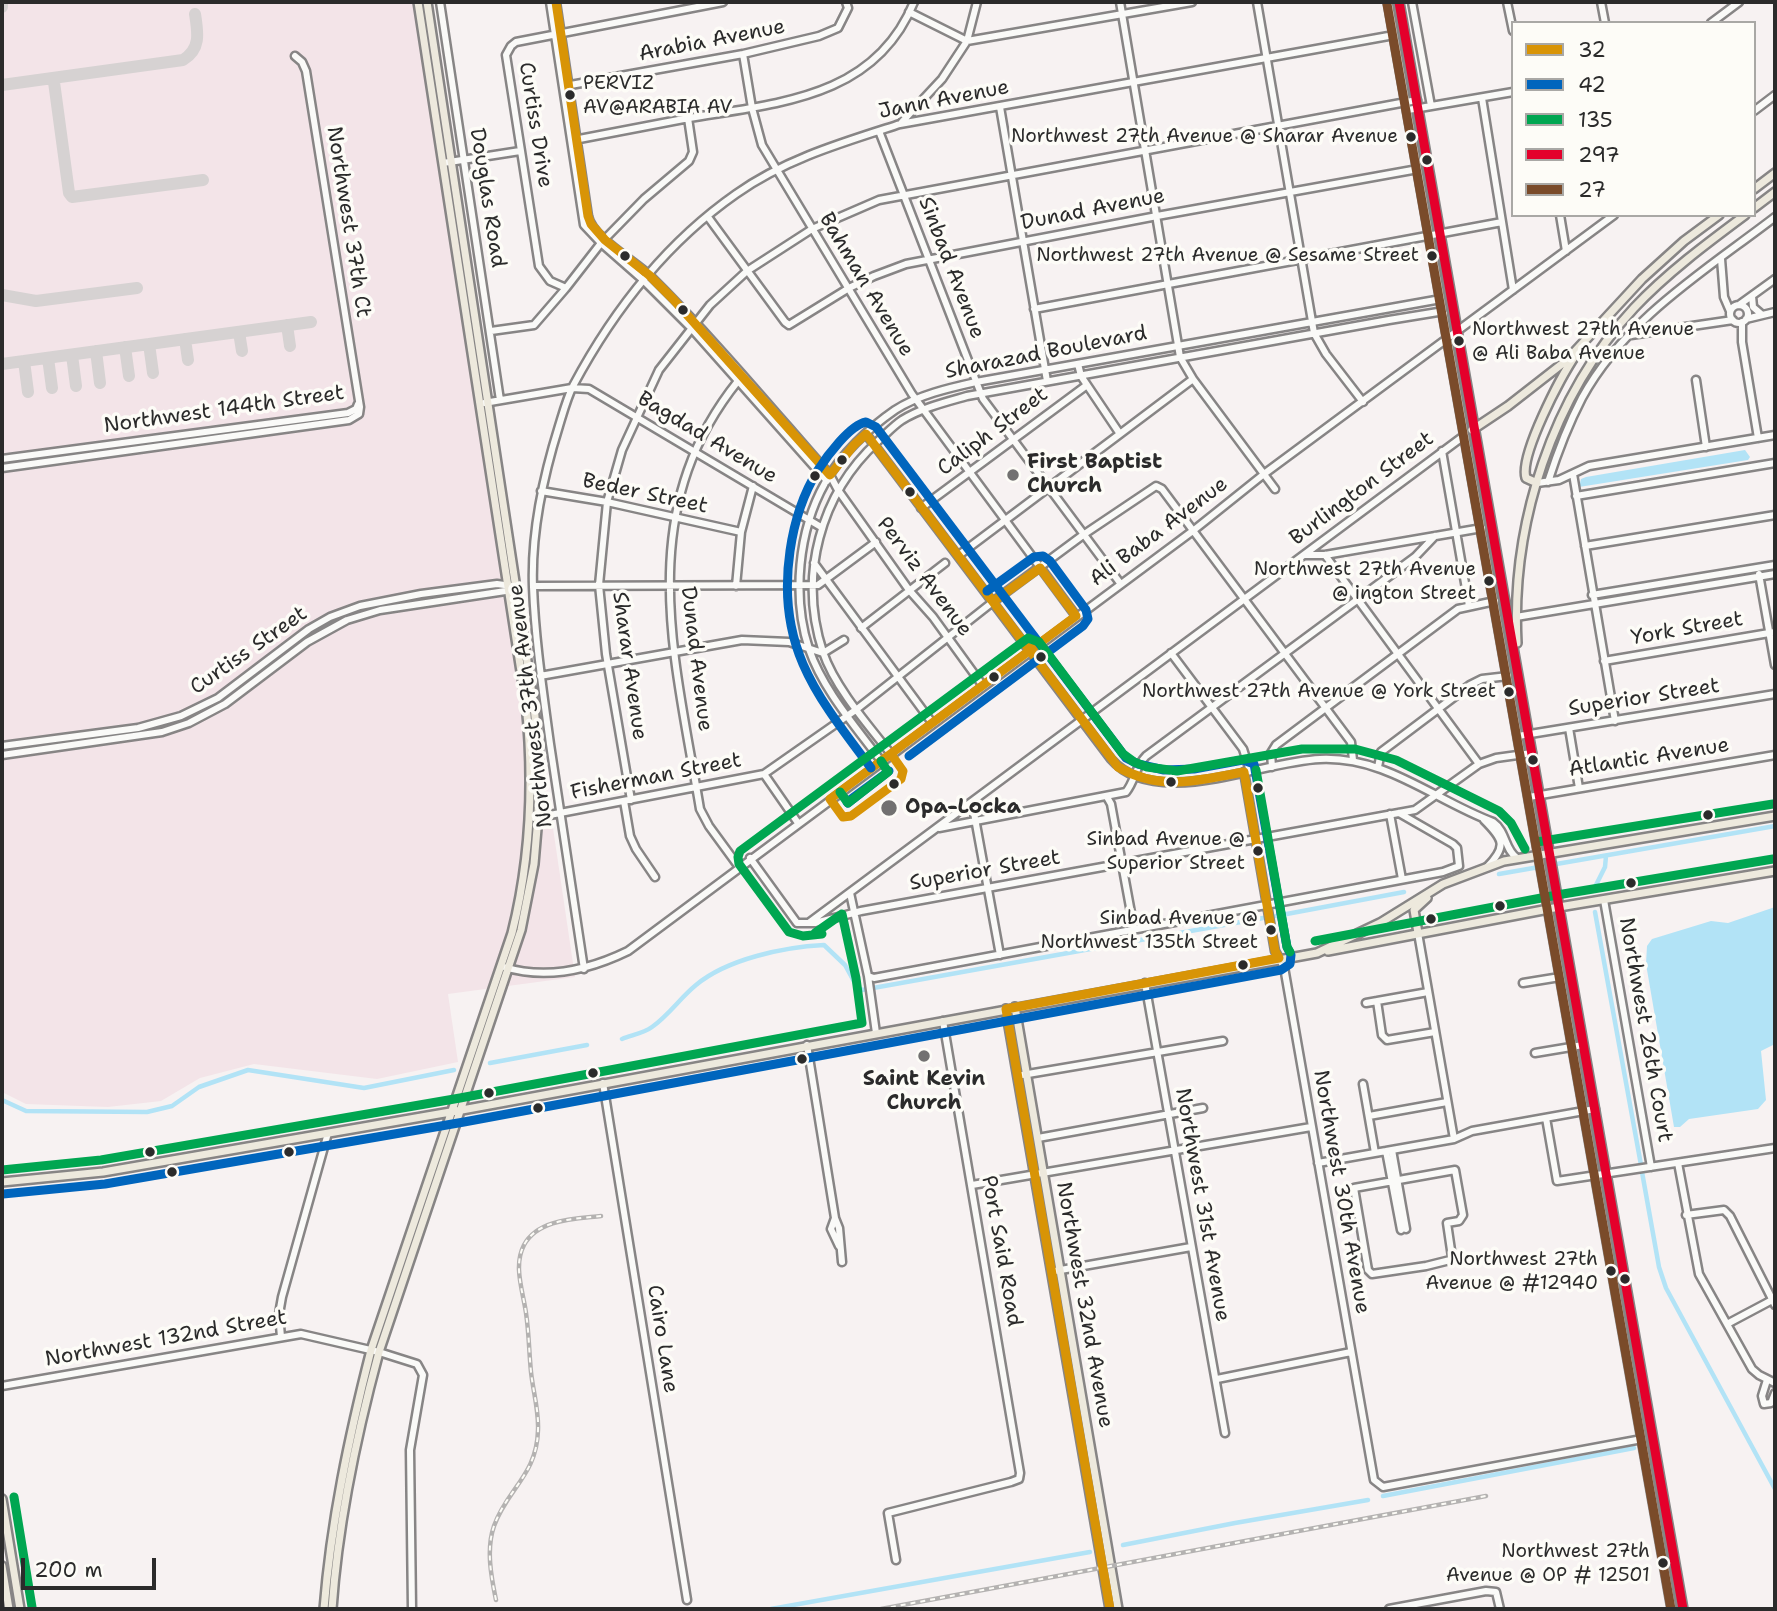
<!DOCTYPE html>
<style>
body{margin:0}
#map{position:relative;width:1777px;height:1611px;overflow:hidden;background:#f7f2f2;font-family:"Shantell Sans",sans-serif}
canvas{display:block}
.frame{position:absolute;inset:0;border:4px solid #2b2b2b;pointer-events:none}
.legend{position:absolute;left:1511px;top:21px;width:245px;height:196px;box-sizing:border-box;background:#fdfcf7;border:2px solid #a9a8a5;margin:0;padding:9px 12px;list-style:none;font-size:21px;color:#2b2b2b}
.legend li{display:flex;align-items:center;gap:14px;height:35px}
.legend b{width:35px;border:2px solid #a9a8a5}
.scale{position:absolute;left:21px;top:1558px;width:135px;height:32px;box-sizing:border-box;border:4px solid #2b2b2b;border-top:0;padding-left:9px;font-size:21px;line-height:24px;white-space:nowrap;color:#2b2b2b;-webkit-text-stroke:5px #fdfcf7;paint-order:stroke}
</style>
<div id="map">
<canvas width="1777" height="1611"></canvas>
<div class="frame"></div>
<ul class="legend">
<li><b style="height:9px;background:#d89406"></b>32</li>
<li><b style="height:9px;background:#0065bd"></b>42</li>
<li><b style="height:9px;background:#00a651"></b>135</li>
<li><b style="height:9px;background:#e4002b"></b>297</li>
<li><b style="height:9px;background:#7a4b2a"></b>27</li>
</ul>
<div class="scale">200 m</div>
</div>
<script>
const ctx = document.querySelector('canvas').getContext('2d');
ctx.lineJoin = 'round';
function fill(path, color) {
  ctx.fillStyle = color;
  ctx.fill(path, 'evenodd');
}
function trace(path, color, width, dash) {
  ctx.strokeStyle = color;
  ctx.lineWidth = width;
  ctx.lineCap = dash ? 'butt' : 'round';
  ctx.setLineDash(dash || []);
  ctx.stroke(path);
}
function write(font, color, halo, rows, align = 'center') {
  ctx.font = font + ' "Shantell Sans",sans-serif';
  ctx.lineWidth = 7;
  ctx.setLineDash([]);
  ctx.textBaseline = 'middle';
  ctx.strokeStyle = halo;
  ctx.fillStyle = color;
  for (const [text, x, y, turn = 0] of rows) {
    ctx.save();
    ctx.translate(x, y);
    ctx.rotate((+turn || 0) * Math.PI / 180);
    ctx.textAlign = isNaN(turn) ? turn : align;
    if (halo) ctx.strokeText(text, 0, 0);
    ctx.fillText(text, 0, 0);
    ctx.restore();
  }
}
fill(new Path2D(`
 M2,2H431L575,977L448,994L458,1062L377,1079L254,1064L200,1078L161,1101L108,1107L26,1104L2,1092Z`), '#f3e4e8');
fill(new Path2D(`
 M1745,450L1750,457L1748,460L1579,487L1581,479L1586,477Z
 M1775,907V1044L1761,1051L1766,1100L1758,1109L1689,1119L1680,1127H1674L1646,964L1647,946L1652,939L1711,921L1728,923Z`), '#b2e3f6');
trace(new Path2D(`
 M1499,874L1775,826
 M1593,891L1605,867L1606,856
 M1595,912L1641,1165
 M1276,916L1404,892
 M622,1039C632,1035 644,1033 652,1027C669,1015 680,998 696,985C727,959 784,947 824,945L845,965L857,987L862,990L1263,918
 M490,1063L587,1045
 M2,1100L26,1111L147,1112L172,1106L199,1087L248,1070L364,1088L454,1070
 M1642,1172L1659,1267L1666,1288L1775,1489
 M1383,1496L1634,1448
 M1123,1545L1235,1523L1368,1500
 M771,1609L1090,1552`), '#b2e3f6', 4.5);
trace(new Path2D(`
 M2,7V2
 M50,79L54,82L69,193L72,197L203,180
 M2,85L183,60C201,49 198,33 195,14
 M2,295L36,301L137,288
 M287,325L290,346
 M239,332L242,351
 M185,339L188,360
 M149,344L153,373
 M125,347L129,376
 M96,351L100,383
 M72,355L76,386
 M48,358L52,388
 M24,361L28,392
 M2,364L311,322`), '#d6d2d2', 12);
const minor = new Path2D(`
 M440,2L500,400
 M550,2L584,225L601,243L642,279L692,329L827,481
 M556,2L588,216C592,237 633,260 649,275C713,338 771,408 830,475L838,490L909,590L933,617L983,686
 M1120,2L1180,357L1193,379L1275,489
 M1257,2L1314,333L1326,354L1363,402
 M1412,2L1431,106
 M1507,2L1513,31
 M1601,2L1605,23
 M909,12L967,41L1192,2
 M1711,23L1739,2
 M743,54L752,108L762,145L912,394L1076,616
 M565,86L743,54L819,36L838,28L848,8L846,2
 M1482,98L1513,290
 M1000,107L1047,381
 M1408,110L1513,92
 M1754,111L1775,95
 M902,122L942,79L967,41L977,2
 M879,131L983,399L1120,583
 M574,140C612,133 651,125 689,118C779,103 875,98 914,2
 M443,163L520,151
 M1560,215L1566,251
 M708,217L785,322L789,325L849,288L874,276L906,264L1157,216L1418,169
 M1721,259L1724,297L1730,311
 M566,288L550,281L539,266L506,55L511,46L516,42L723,2
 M1752,296L1753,307L1760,313
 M1739,305L1775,279
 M1730 314a9 9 0 1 1 18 0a9 9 0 1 1-18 0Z
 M1034,309L1502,222
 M1746,319L1775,312
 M1742,322V342L1758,438
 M491,331L534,325L566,288L601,243L644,199L689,161L693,152L688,118
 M1631,335L1733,320
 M1078,364L1081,376L1120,434
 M1696,380L1706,447
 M738,381C632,513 675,658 700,809L709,826L739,867
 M484,403L572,388L589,389L821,527
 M866,434L1111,759C1156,811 1261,761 1320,759C1386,756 1434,800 1493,822C1507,832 1504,849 1517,858
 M1442,451L1469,606
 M2,459L348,413L356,409L358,404
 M2,468L349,420L359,414L360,407L306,71L302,62L295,56
 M1573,474L1615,721
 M1548,482C1557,454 1568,425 1582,398C1625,319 1706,270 1775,217
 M1537,483L1559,480L1589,466L1775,435
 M541,491L607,502L741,532
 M1576,496L1775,463
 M921,508L1087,385
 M1585,546L1775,515
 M959,555L1193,379
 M1305,555H1325L1482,528
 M1325,555L1479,764
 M814,563L933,724
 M1759,574L1775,665
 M533,586L818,585L876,542
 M736,586L741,532L753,486
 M1592,595L1775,565
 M1516,617L1775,574
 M861,628L945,563
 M1171,653L1243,749L1250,771
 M1604,661L1775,632
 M540,676L742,640L789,642L823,653L844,640
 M1569,728L1579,788
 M1518,736L1775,694
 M2,746L138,728L181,716L218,698L309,629L330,617L360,606L421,594L497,584L512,586
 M891,754C868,725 834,686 823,652C798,576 820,494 878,441C886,434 893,426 902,420C921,408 946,402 967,396L1389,320L1438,312L1444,314
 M2,755L162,732L189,723L225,704L307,642L347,620L380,610L512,590
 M881,761C856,727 823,690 809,649C792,597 798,531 825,483C840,455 869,428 895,410C918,395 949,388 976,382L1441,299
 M1272,767L1271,753L1276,745L1458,609L1495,601
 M1378,767L1381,752L1470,685L1482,679L1508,676
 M1244,772L1275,951L1284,967L1374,1480L1383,1487L1642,1439
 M764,774L798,823
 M1107,797L1111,804L1134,929
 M1529,797L1775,755
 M631,800L606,654L599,585L607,502L622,450L659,370L710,305L747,271L812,229L879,200L1417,100
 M624,801L630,836L636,849L655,877
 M972,802L1000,955
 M1390,814L1402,879
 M534,818L764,774L857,709L994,601L1083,535L1156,486L1162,489L1351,742L1353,760
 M1484,820C1503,839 1508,846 1487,867
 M939,828L1126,792C1135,781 1135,767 1146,756L1415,557L1435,536
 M750,858L797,923H815L861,911L1415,810L1479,764L1496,758L1532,753
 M850,893L868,976L876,1033
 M1604,900L1651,1167
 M810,922L1465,435
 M1418,933L1454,1139
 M504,967C547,980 589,970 628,951L1194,530L1264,474L1614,215
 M584,969C572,894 561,819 550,744C543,692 535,639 533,587C531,533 543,477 559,426C563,413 567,398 573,386C613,311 666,243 736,194C785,159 844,142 900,124L1394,35
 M868,976L874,978L1443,872L1459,866L1457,848L1453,844L1399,813
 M1145,983L1225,1433
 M1523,983L1560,977
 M1377,1001L1382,1035L1387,1040L1435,1032
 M1366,1003L1428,992
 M807,1045L835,1218L839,1228L842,1262
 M1535,1053L1583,1045
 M1022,1075L1223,1041
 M603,1083L687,1600
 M1363,1084L1375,1153
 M1369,1116L1447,1102
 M1546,1118L1557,1181L1775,1148
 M1038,1138L1203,1108
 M1392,1150L1406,1229
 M1386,1151L1401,1230
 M1318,1163L1454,1139L1472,1131L1595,1109
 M1678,1163L1699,1274L1752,1369L1759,1375L1775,1383
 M1455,1170L1463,1215L1459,1221L1447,1223L1452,1257L1450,1260L1426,1266L1372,1274L1368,1270L1354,1188Z
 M972,1185L1311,1127
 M1686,1215L1724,1210L1730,1216L1775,1305
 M835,1218L831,1229L839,1246
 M1055,1271L1191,1247
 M1727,1324L1774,1299
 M281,1337L279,1314L282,1297L328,1133
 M1217,1379L1351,1352
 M1767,1380L1762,1396L1764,1404L1771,1403L1775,1393
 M2,1386L301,1334L379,1352L417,1364L423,1375L410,1450L412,1609
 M896,1560L888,1513L1011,1482L1019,1479L1020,1473L943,1021
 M1389,1609L1486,1591L1496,1592L1500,1609`);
const major = new Path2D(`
 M1388,2L1672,1609
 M1399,2L1683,1609
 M1754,189L1775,173
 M1754,208L1775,192
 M1472,430L1508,406L1567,360L1642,279L1684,241L1719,215
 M1537,483L1526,478C1519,456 1561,376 1575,356
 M1517,643C1511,524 1552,396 1634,308C1667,273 1706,244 1745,215
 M1418,933L1414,910L1427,898
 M1328,951L1559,907L1775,871
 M1015,1007L1118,1609
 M1006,1009L1110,1609
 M2,1182L103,1172L462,1110L1317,953L1380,923L1443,884L1504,861L1775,816
 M2,1499L20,1609
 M2,1566L9,1609
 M324,1609C331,1521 349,1436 371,1350L512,933C531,857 534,782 526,704L418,2
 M332,1609C338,1522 356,1437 379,1352L521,930L534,864L538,817L539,755L534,707L427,2`);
trace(minor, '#878585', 11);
trace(major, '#878585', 12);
trace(minor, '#fafaf8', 6);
trace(major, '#ede9dd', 7);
const rail = new Path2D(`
 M496,1600C491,1576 486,1549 494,1526C507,1489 537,1475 538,1430C539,1411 533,1391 531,1372C529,1352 529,1333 526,1313C523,1291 513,1266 524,1245C538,1219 575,1219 601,1216
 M881,1609L1486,1496`);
trace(rail, '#b4b2b1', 4.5);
trace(rail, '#fdfcf7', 2, [5]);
trace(new Path2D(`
 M556,2L588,216L591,224L605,240L649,275L673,299L830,475L854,445L866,434L1118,767C1161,792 1198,780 1244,772L1275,951L1279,958L1006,1009L1110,1609
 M891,754L903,771L901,779L851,816L843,817L830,799L1076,616L1040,568L994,601`), '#d89406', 9);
trace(new Path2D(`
 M909,756L1083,626L1088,619L1086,610L1050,561L1043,556L1034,557L987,591
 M889,771L848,803L847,802Z
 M3,1194L105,1184L464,1122L1281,970L1290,964L1291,955L1287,947L1254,764L1243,760L1194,769L1164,770L1138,764L1126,758L876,427L866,422C850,425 827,456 818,470C803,494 794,523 790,551C776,647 817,696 871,768`), '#0065bd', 9);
trace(new Path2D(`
 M1256,770L1287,947L1290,952
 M840,792L848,803L888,772L881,761
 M1537,842L1773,804
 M822,934L803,936L789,932L739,864L738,857L740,851L1028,638L1039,642L1123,754L1134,762L1147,767L1177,771L1302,749H1355L1396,760L1499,811L1511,823L1525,849
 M1315,941L1557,895L1773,859
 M2,1170L101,1160L460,1098L862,1023L856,978L842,914L815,933
 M14,1497L32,1607`), '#00a651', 9);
trace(new Path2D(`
 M1399,2L1683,1609`), '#e4002b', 9);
trace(new Path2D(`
 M1387,4L1671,1609`), '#7a4b2a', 9);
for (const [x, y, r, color] of [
 [570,95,6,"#2b2b2b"],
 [1411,137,6,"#2b2b2b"],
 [1427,160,6,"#2b2b2b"],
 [625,256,6,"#2b2b2b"],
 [1432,256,6,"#2b2b2b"],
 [683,310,6,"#2b2b2b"],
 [1459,341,6,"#2b2b2b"],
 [842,460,6,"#2b2b2b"],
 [1013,475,7,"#727171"],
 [815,476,6,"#2b2b2b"],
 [910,492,6,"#2b2b2b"],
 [1489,581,6,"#2b2b2b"],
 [1041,657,6,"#2b2b2b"],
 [994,677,6,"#2b2b2b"],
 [1509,692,6,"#2b2b2b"],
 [1533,760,6,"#2b2b2b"],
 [1171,782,6,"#2b2b2b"],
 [894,784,6,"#2b2b2b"],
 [1258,788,6,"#2b2b2b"],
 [889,808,9,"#727171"],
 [1708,815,6,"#2b2b2b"],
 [1258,851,6,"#2b2b2b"],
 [1631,883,6,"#2b2b2b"],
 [1500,906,6,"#2b2b2b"],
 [1431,919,6,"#2b2b2b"],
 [1271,930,6,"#2b2b2b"],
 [1243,965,6,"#2b2b2b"],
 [924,1056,7,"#727171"],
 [802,1059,6,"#2b2b2b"],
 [593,1073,6,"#2b2b2b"],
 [489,1093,6,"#2b2b2b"],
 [538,1108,6,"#2b2b2b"],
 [150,1152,6,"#2b2b2b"],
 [289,1152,6,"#2b2b2b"],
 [172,1172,6,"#2b2b2b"],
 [1611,1271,6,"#2b2b2b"],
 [1625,1279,6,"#2b2b2b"],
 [1663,1563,6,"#2b2b2b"]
]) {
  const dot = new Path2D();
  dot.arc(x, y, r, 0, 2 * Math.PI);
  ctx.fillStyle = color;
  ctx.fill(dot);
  trace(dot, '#fdfcf7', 2.5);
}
write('19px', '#2b2b2b', '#fdfcf7', [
 ["PERVIZ",583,84,"left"],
 ["AV@ARABIA AV",583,108,"left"],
 ["Northwest 27th Avenue @ Sharar Avenue",1398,137],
 ["Northwest 27th Avenue @ Sesame Street",1419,256],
 ["Northwest 27th Avenue",1472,330,"left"],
 ["@ Ali Baba Avenue",1472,354,"left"],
 ["Northwest 27th Avenue",1476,570],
 ["@ ington Street",1476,594],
 ["Northwest 27th Avenue @ York Street",1496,692],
 ["Sinbad Avenue @",1245,840],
 ["Superior Street",1245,864],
 ["Sinbad Avenue @",1258,919],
 ["Northwest 135th Street",1258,943],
 ["Northwest 27th",1598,1260],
 ["Avenue @ #12940",1598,1284],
 ["Northwest 27th",1650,1552],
 ["Avenue @ OP # 12501",1650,1576]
], 'right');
write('21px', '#2b2b2b', '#fdfcf7', [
 ["Arabia Avenue",712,41,-11],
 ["Jann Avenue",944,100,-11],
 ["Curtiss Drive",535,125,81],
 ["Douglas Road",487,198,81],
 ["Dunad Avenue",1093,210,-11],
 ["Northwest 37th Ct",348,222,81],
 ["Sinbad Avenue",951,268,69],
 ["Bahman Avenue",866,285,59],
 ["Sharazad Boulevard",1046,353,-11],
 ["Northwest 144th Street",224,410,-8],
 ["Caliph Street",993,432,-37],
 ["Bagdad Avenue",707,438,31],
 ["Burlington Street",1362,489,-37],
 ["Beder Street",645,494,12],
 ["Ali Baba Avenue",1159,532,-37],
 ["Perviz Avenue",924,577,53],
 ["York Street",1687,629,-10],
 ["Curtiss Street",249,651,-35],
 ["Dunad Avenue",696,659,83],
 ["Sharar Avenue",629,666,82],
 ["Superior Street",1644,698,-9],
 ["Northwest 37th Avenue",531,706,-97],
 ["Atlantic Avenue",1649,758,-9],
 ["Fisherman Street",656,777,-11],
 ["Superior Street",985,871,-10],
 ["Northwest 26th Court",1645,1030,80],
 ["Northwest 30th Avenue",1341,1192,80],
 ["Northwest 31st Avenue",1202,1205,80],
 ["Port Said Road",1001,1251,80],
 ["Northwest 32nd Avenue",1084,1305,80],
 ["Northwest 132nd Street",166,1339,-10],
 ["Cairo Lane",662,1339,81]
]);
write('bold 21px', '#2b2b2b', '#fdfcf7', [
 ["First Baptist",1027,463],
 ["Church",1027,487],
 ["Opa-Locka",905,808],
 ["Saint Kevin",924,1080,"center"],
 ["Church",924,1104,"center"]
], 'left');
</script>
